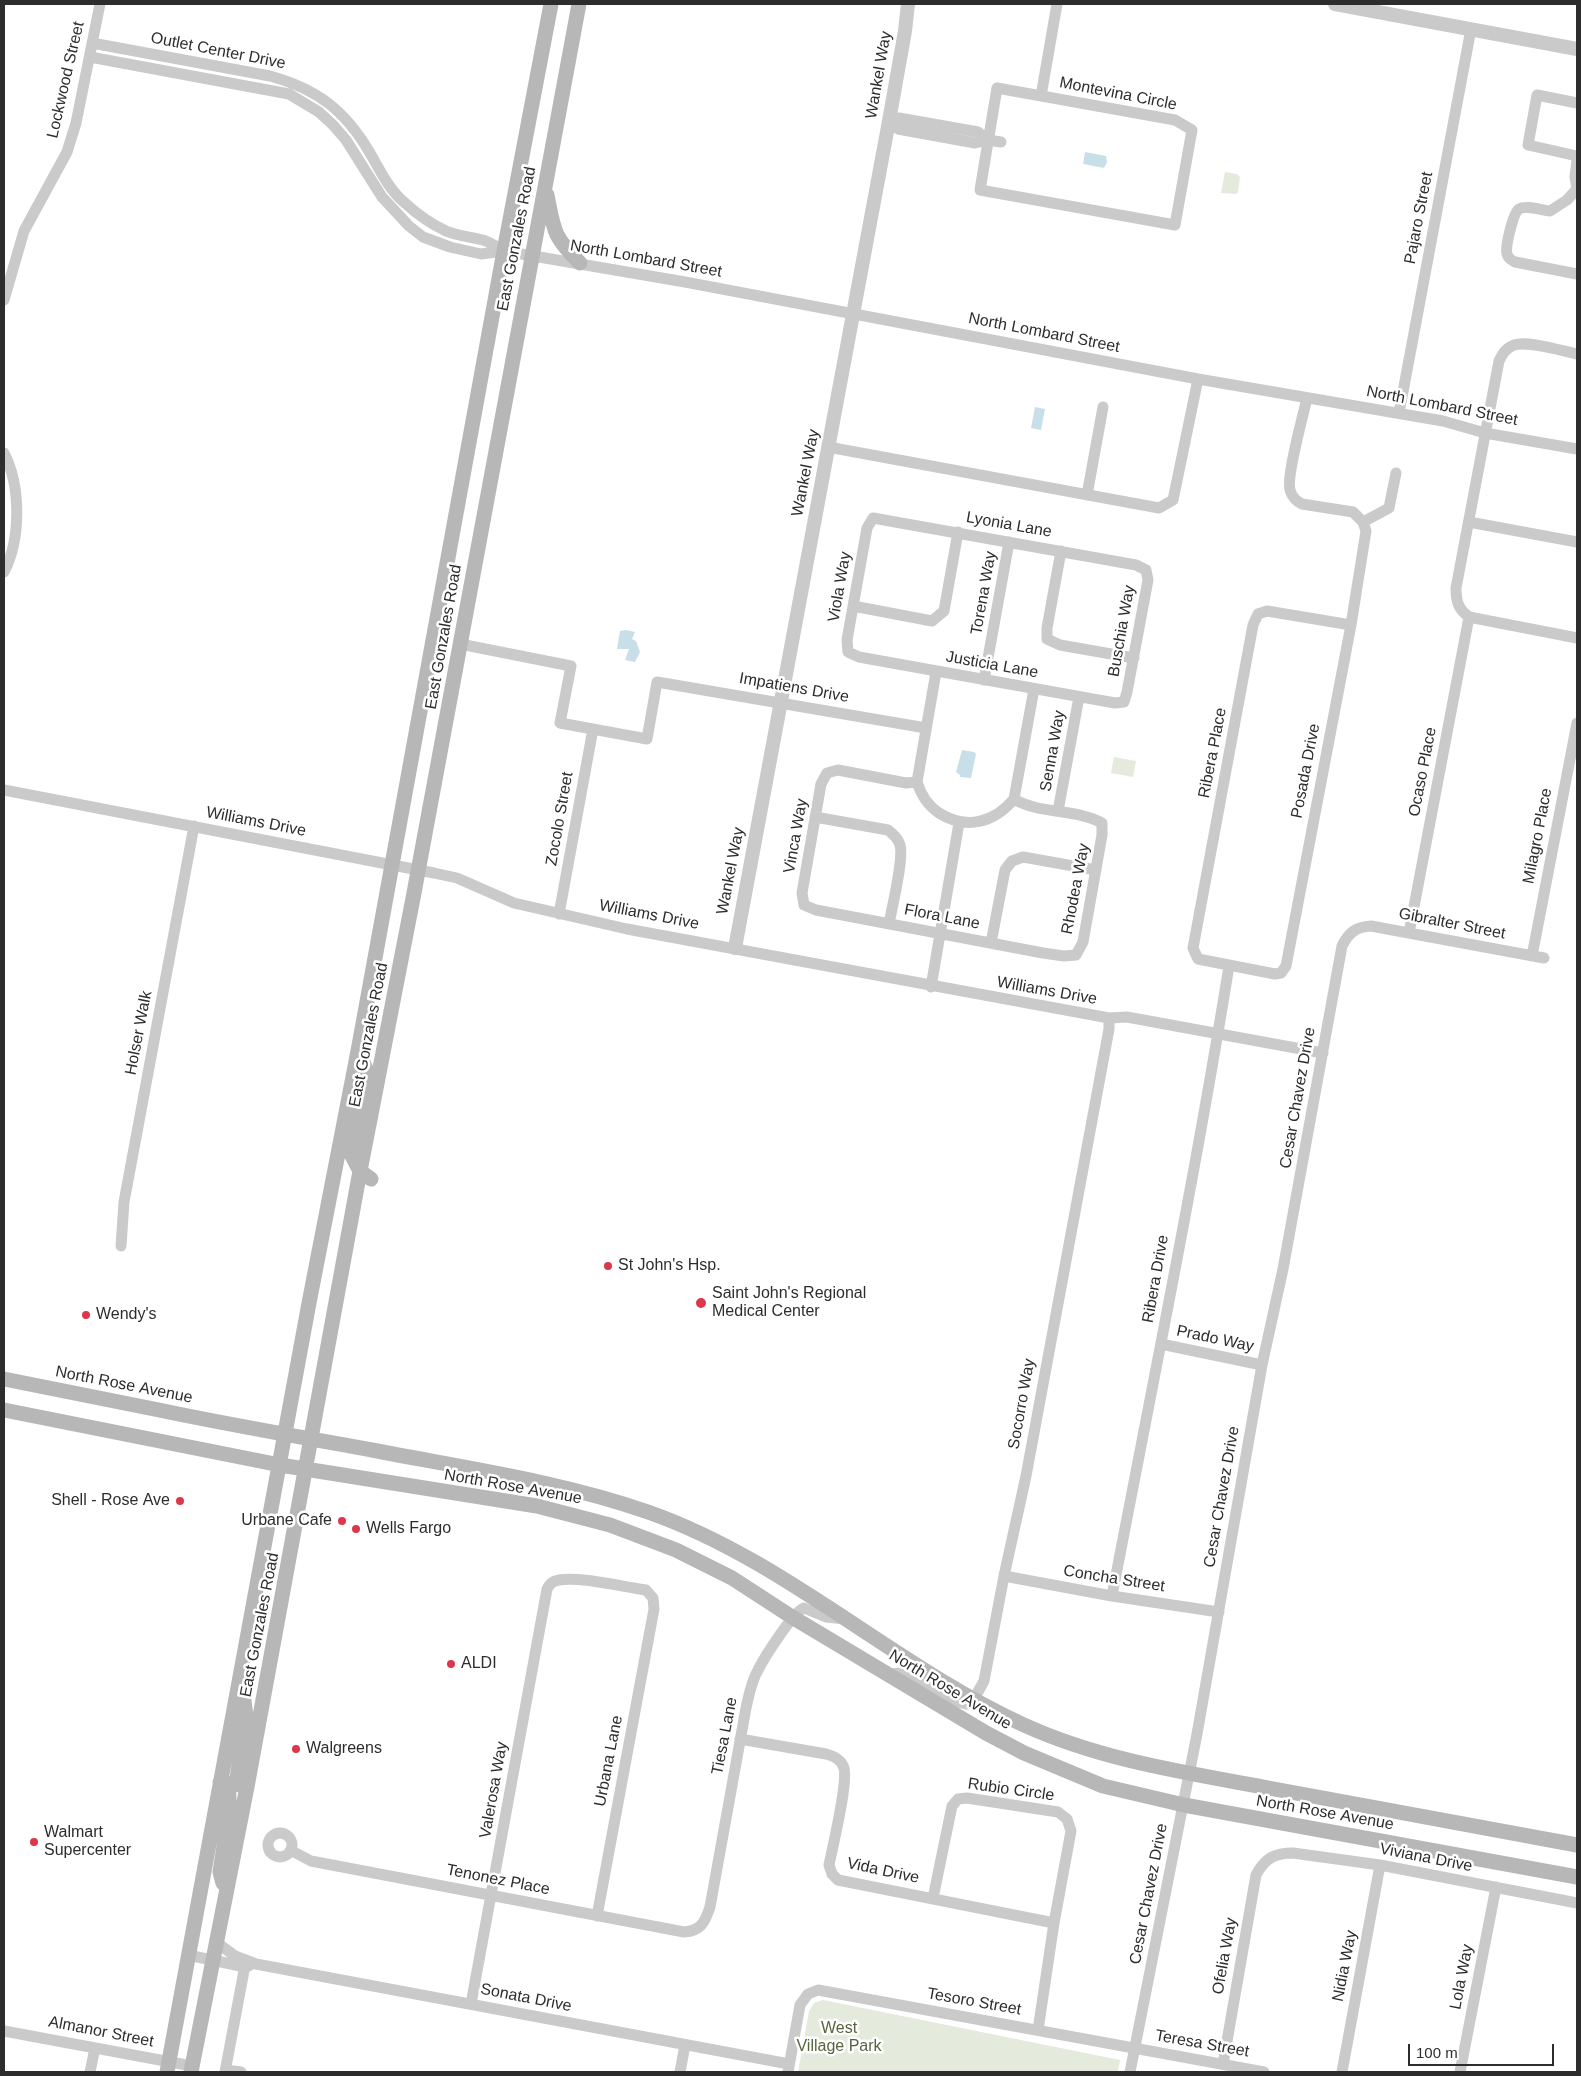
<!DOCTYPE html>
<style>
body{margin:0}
#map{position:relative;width:1581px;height:2076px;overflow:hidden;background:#fff;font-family:Helvetica,sans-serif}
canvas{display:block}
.frame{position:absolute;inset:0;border:5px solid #2d2d2d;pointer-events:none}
.scale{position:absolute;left:1408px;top:2044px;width:146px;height:22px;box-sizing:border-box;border:2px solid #2d2d2d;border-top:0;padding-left:6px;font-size:15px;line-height:18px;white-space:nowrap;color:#2d2d2d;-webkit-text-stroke:4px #fff;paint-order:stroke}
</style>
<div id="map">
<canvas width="1581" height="2076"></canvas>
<div class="frame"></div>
<div class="scale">100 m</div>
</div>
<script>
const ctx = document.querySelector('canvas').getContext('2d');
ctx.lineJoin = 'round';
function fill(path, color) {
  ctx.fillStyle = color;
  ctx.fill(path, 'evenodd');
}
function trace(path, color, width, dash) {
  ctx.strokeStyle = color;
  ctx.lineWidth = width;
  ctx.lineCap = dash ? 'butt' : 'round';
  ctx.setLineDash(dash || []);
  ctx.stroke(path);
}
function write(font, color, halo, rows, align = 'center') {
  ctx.font = font + ' Helvetica,sans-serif';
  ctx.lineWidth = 5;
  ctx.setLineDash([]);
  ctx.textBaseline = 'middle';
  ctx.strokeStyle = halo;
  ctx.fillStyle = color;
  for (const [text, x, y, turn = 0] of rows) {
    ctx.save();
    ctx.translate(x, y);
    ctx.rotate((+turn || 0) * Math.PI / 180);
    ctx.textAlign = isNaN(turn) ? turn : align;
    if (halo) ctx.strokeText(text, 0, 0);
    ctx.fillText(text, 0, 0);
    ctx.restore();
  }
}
fill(new Path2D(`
 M1225,172L1237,174L1240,177L1238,192L1236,194L1221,193Z
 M1114,757L1136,761L1133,777L1111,773Z
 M823,2000L1120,2060L1118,2072H798L809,2011L814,2003Z`), '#e4eadc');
fill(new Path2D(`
 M1085,152L1106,156L1107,162L1104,168L1083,164Z
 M1035,407L1045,409L1041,430L1031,428Z
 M626,630L635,632L632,639L636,641L640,652L635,662L625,660L629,649H617L620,631Z
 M962,750L974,752L976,754L971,778L960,777V775L956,772Z`), '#c8dee9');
trace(new Path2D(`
 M92,43L270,76C317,89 345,110 370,153C380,170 389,190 405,203C417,214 431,224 446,231C458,236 471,237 483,240C490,242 497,247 504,251
 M90,57L289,94L319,112L333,125L346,140L382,197L409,226L423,237L450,247L481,254L504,251L685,282L1198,379L1443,421L1485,433L1577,449
 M997,88L1175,120L1192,130L1175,225L980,190Z
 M1041,96L1057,4
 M1577,103L1537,95L1528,145L1577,156
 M988,140L978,132L899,118L889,121L898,129L975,143L988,140L1001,142
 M1577,160L1575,177L1577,189L1567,200L1550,211C1541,210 1526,205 1519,209C1513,213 1505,247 1507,254C1508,258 1511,260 1515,262L1577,274
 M4,300L24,231L67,152L76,123L100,4
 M1577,354C1562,351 1525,339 1512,346C1505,349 1502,355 1499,361L1456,588C1456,601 1458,609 1469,617L1577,638
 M1307,398C1303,416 1286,477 1290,490C1292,497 1296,501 1302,504L1353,512L1363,522
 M1399,413L1471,29
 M828,447L1159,508L1173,500L1198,379
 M4,453C21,486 21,539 4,572
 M1087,495L1103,407
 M873,518L1136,565L1146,570L1148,580L1127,692L1124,702L1115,703L859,657L848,652L847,640L867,528Z
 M1469,522L1577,542
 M1061,551L1047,628V639L1060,645L1134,658
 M853,606L932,621L944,611L958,532
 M1351,625L1267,611L1258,614L1253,625L1193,948L1198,959L1275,974L1281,973L1286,966L1351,625L1366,531L1363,522L1389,508L1396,473
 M460,644L571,666L560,723L647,739L657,682L926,728
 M936,672L917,782C921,795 927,805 939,813C966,830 994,823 1014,799L1034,689
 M984,680L1009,542
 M917,782L906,783L838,770L827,773L821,784L802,893L804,905L816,910L1043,953L1064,956L1076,955L1083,942L1102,835V823C1075,808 1041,815 1014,799
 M4,790L434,873L457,878L514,903L627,929L1109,1018L1127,1017L1323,1053
 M1058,811L1079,697
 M815,817L888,830C893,834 898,838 900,845C904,859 892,907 889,924
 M559,914L593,729
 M1409,933L1469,617
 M991,943L1005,870L1012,861L1023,857L1096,870
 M1532,956L1577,723
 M931,987L959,823
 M121,1246L124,1202L194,826
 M1161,1344L1262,1365
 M1004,1576L1112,1596L1219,1612
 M1112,1596C1152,1387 1195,1177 1229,966
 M889,1674L902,1673L950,1700L966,1704L974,1699L984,1681L1004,1576L1026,1476L1109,1029V1018
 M740,1739L826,1754C834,1756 841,1759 844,1768C848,1784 833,1845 829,1865L832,1874L838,1880L1054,1923
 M268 1845a12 12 0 1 1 24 0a12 12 0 1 1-24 0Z
 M292,1851L311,1861L684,1932C701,1931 705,1922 710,1907L746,1708C749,1695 751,1682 758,1670C764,1658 793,1612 804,1608L826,1617L845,1619
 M933,1898L952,1806L958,1799L967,1798L1058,1812L1067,1819L1071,1831L1054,1923L1038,2030
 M216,1942L235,1956L256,1964L789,2064
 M188,1955L245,1967L249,1966
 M471,2004L547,1589C550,1584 552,1581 559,1580C579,1576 624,1587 646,1590L653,1598L654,1609L597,1916
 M4,2031L192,2066
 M1223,2064L1256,1875C1265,1858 1275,1853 1293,1853L1380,1865L1577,1903
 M226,2070L241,2072
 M90,2072L95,2048
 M225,2072L246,1960
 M680,2072L685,2045
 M788,2072L800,2005L808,1994L818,1990L1264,2072
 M1130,2072L1197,1734L1262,1365L1283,1269L1342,946C1349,932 1356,927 1371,926L1544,958
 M1342,2072L1380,1865
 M1460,2072L1496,1887`), '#cacaca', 11);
trace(new Path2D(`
 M1335,4L1577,49
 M735,948L889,121L905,31L908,4`), '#cacaca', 14);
trace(new Path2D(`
 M547,195C554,231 553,236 580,263
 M358,1051L366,1069L350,1152L360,1171L371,1179
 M4,1379C56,1389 107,1400 159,1410C230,1425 301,1437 372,1450C464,1468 559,1481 648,1512C785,1560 893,1665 1024,1725C1103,1761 1189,1773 1274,1789C1375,1807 1476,1826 1577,1845
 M4,1410L280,1465L537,1506L610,1525L676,1550L732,1578L792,1617L986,1733L1024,1753L1103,1786L1184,1805L1577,1877
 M242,1686L246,1716L237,1779L239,1785L247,1787
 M220,1782L226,1783C235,1793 222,1856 220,1872L223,1883
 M167,2072L309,1303L358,1051L504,251L551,4
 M191,2072L247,1787L360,1171L414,893L579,4`), '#b7b7b7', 15);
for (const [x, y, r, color] of [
 [608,1266,5,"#dc374a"],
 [701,1303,6,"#dc374a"],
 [86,1315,5,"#dc374a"],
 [180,1501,5,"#dc374a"],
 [342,1521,5,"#dc374a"],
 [356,1529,5,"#dc374a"],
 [451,1664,5,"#dc374a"],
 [296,1749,5,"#dc374a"],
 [34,1842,5,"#dc374a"]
]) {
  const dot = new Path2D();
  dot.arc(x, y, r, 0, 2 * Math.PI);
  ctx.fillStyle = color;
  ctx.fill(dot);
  trace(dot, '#fff', 2);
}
write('16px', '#2d2d2d', '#fff', [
 ["Outlet Center Drive",218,51,11],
 ["Wankel Way",879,75,-80],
 ["Lockwood Street",66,80,-77],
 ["Montevina Circle",1118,94,11],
 ["Pajaro Street",1419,218,-79],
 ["East Gonzales Road",517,239,-79],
 ["North Lombard Street",646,259,10],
 ["North Lombard Street",1044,333,11],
 ["North Lombard Street",1442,406,11],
 ["Wankel Way",806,473,-79],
 ["Lyonia Lane",1009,525,10],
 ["Viola Way",840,587,-80],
 ["Torena Way",984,593,-80],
 ["Buschia Way",1122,631,-80],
 ["East Gonzales Road",444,637,-80],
 ["Justicia Lane",992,665,10],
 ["Impatiens Drive",794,688,10],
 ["Senna Way",1053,751,-80],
 ["Ribera Place",1213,753,-79],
 ["Posada Drive",1306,771,-79],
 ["Ocaso Place",1423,772,-79],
 ["Zocolo Street",560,819,-80],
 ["Williams Drive",256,822,11],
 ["Vinca Way",796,836,-80],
 ["Milagro Place",1538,836,-79],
 ["Wankel Way",731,871,-79],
 ["Rhodea Way",1076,889,-79],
 ["Williams Drive",649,915,11],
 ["Flora Lane",942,917,11],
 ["Gibralter Street",1452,924,11],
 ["Williams Drive",1047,991,10],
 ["Holser Walk",139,1033,-79],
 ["East Gonzales Road",369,1035,-79],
 ["Cesar Chavez Drive",1298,1098,-80],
 ["Ribera Drive",1156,1279,-80],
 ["Prado Way",1215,1339,12],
 ["North Rose Avenue",124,1385,11],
 ["Socorro Way",1022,1404,-80],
 ["North Rose Avenue",513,1487,10],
 ["Cesar Chavez Drive",1222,1497,-80],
 ["Concha Street",1114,1579,9],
 ["East Gonzales Road",260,1625,-79],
 ["North Rose Avenue",950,1690,31],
 ["Tiesa Lane",725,1736,-79],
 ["Urbana Lane",609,1761,-79],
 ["Valerosa Way",494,1790,-80],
 ["Rubio Circle",1011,1790,8],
 ["North Rose Avenue",1325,1813,10],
 ["Viviana Drive",1426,1858,11],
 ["Vida Drive",883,1871,12],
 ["Tenonez Place",498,1880,11],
 ["Cesar Chavez Drive",1149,1894,-79],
 ["Ofelia Way",1225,1956,-80],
 ["Nidia Way",1345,1966,-79],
 ["Lola Way",1462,1977,-79],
 ["Sonata Drive",526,1998,11],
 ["Tesoro Street",974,2002,10],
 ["Almanor Street",101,2032,11],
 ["Teresa Street",1202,2044,10]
]);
write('16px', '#2d2d2d', '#fff', [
 ["St John's Hsp.",618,1266],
 ["Saint John's Regional",712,1294],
 ["Medical Center",712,1312],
 ["Wendy's",96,1315],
 ["Shell - Rose Ave",170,1501,"right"],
 ["Urbane Cafe",332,1521,"right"],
 ["Wells Fargo",366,1529],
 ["ALDI",461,1664],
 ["Walgreens",306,1749],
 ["Walmart",44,1833],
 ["Supercenter",44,1851]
], 'left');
write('16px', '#52673d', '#fff', [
 ["West",839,2029],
 ["Village Park",839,2047]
]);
</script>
